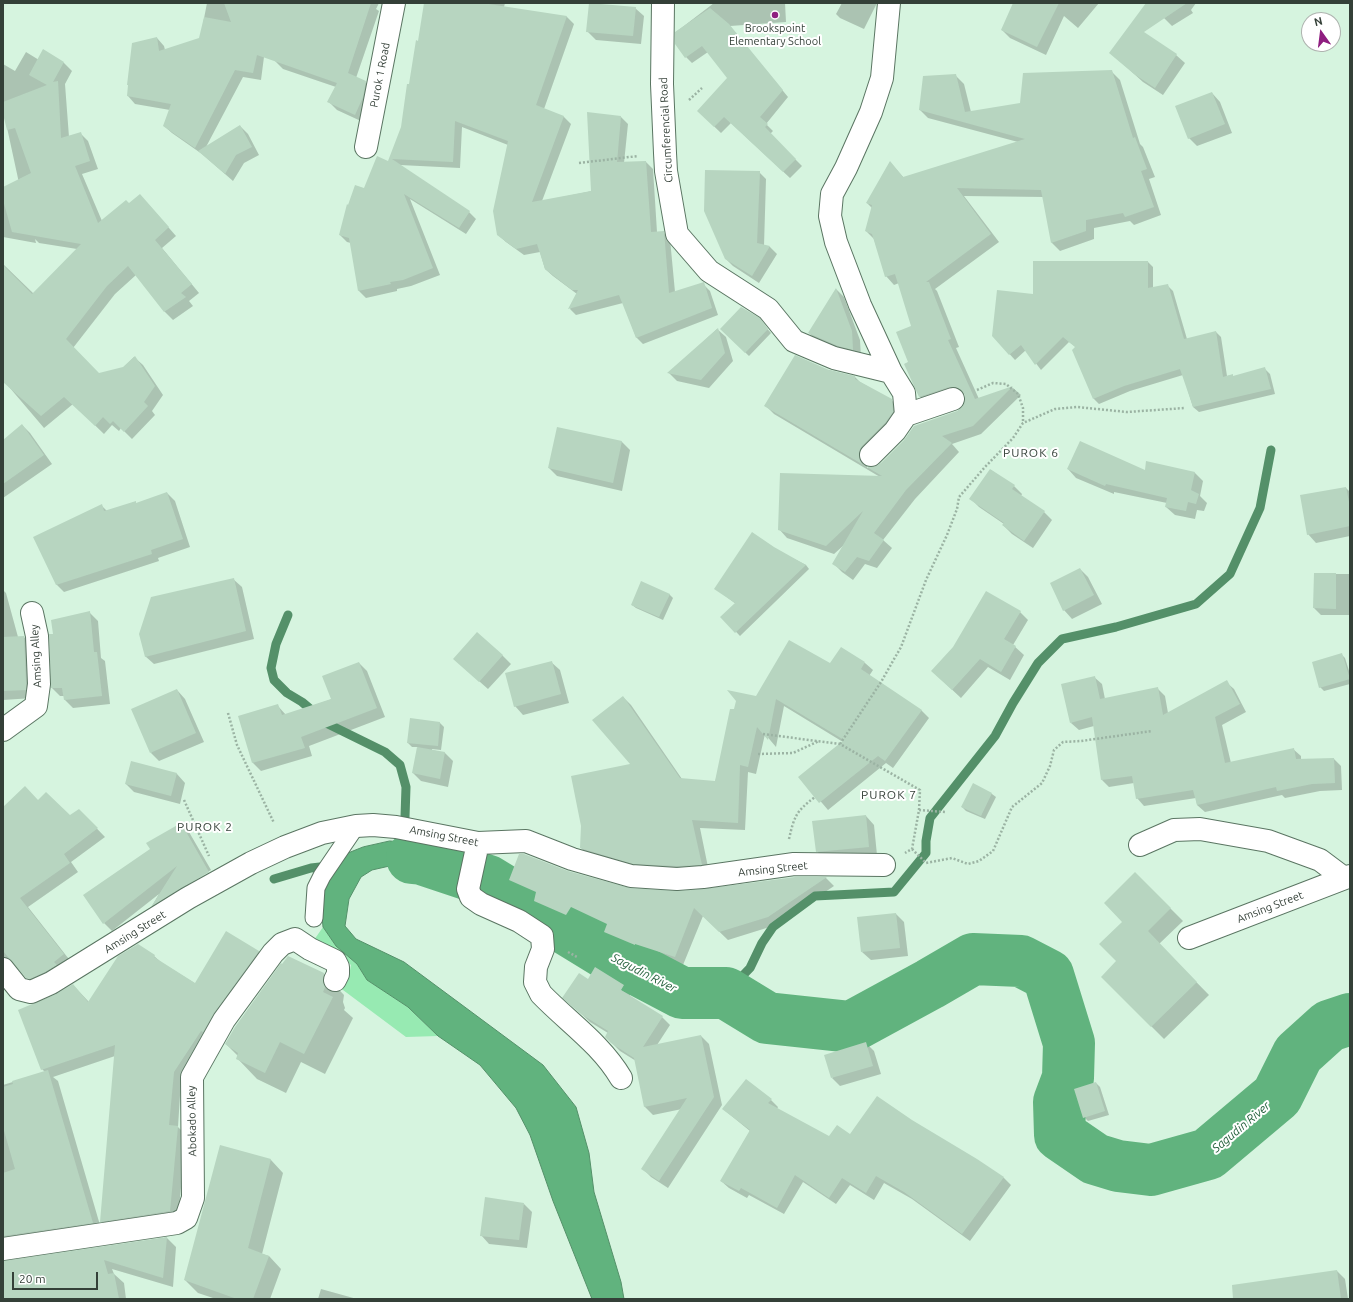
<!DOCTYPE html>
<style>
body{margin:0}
#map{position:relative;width:1353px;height:1302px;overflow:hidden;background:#d6f4df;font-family:Ubuntu,sans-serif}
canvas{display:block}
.frame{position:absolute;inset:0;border:4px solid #344038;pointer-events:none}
.north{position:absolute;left:1301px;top:12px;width:40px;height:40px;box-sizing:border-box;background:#fff;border:1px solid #aeb3af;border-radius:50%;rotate:346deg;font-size:11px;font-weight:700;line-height:16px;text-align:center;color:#344038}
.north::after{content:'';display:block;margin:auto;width:14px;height:18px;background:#8f1e80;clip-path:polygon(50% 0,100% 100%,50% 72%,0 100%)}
.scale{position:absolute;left:12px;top:1272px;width:86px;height:18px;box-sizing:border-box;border:2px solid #344038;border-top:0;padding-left:5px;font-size:12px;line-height:14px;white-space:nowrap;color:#344038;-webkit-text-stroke:3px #fff;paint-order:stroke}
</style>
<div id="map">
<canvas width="1353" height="1302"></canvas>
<div class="frame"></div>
<div class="north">N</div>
<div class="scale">20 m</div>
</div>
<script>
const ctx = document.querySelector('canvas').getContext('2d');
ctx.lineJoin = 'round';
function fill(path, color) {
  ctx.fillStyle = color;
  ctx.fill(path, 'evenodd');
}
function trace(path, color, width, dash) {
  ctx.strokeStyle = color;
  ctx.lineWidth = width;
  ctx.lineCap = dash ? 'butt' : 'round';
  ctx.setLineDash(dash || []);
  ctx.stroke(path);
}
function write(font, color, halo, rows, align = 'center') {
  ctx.font = font + ' Ubuntu,sans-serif';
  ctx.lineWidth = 4;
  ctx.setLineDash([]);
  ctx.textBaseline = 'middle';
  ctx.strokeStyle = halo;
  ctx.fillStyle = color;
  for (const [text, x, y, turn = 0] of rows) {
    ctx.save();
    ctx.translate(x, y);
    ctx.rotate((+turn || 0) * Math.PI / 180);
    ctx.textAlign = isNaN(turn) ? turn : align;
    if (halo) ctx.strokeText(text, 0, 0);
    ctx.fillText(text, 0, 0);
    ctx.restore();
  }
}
fill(new Path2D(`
 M323,927L336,946L357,964L367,980L408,1007L438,1036L406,1037L339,987L349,976L351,965L340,954L314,940Z`), '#97eab2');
const water = new Path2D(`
 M390,841C418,843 438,849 464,860L458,884L420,868L394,865L372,870L361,877L349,899L345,926L356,939L404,962L543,1065L576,1107L589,1153L594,1192L621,1282L624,1299H592L553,1201L530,1135L516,1108L480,1065L438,1036L408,1007L367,980L357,964L336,946L323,927L321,905L327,881L348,853L363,847Z`);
fill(water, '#61b37e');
trace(water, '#549069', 1);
fill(new Path2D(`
 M207,3H271L261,80L243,77L206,147L240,126L248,134L259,155L244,163L233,181L202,154L172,133L164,126L170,110L135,104L128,96L157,38L164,46L165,50L200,39Z
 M294,3H379L376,9L379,11L356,78L365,82L374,90L363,122L337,110L329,102L336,87L283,69L275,61Z
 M425,3H505L504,7L567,17L574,24L544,109L564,117L571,124L542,201L592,191L588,113L621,117L628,124L624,163L646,162L653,169L657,232H663L670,239L675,292L703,284L710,291L718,315L643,344L636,337L623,303L576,315L570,309L577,294L553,276L545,269L540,252L524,255L506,242L498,235L508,145L462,127L460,168L400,165L469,212L476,219L466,234L410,199L440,275L411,286L397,289V291L366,298L359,291L351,243L347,242L340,235L364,190L389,162L402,128L419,42Z
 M714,3H785L786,22L730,26L788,97L766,124L773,131L770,134L802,166L790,178L731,123L721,133L698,111L729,78L708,52L692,63L686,57L676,32Z
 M842,3H877L864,29L840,18L836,14Z
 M1041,3H1099L1078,28L1064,16L1046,55L1010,38L1002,30Z
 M1155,3H1196L1191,10L1193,13L1172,26L1164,18Z
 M635,8L644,16L641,44L596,40L587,31Z
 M44,51L64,63L72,71L65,84L69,137L80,133L88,141L98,169L82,174L102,221L129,205L148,204L176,236L162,248L199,293L189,301L193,306L173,320L165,312L136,275L115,294L73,348L99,374L123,368L134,357L143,365L163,395L152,411L155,415L132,439L121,428L119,431L112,425L104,434L73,404L44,428L4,381L3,383V264L34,294L77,249L39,243L35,239L36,243L3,237V193L30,234L3,109V64L15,71L26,52L39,60Z
 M1111,53L1176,55L1185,63L1163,95L1143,82Z
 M1111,71L1120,80L1140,144L1143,147L1155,177L1149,179L1161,215L1134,225L1130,221L1094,228V239L1060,251L1052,243L1044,197L964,196L999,242L935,289L937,291L959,347L956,348L979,399L1013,388L1021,395L981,434L952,444L959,452L915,499L883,540L892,548L877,568L865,564L853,580L842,572L834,564L844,545L834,554L787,538L779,529L880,477L774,414L766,406L829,370L855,377L860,382L891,400L900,408L867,461V468H874L963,408L966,402V395L964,394L958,395L928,405L920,397L905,364L909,362L913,327L899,283L894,285L886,276L874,239L866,231L872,208L867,203L890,162L904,178L1018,142L928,118L920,110L956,76L964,84L971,112L1021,104Z
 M1212,93L1220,102L1232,133L1197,146L1189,138Z
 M759,172L766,179L764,246L770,247L777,254L759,283L733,266L726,259Z
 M1148,262L1153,267V288L1168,286L1173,291L1187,339L1216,332L1221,337L1227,376L1232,375L1234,377L1265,369L1270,374L1275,394L1199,412L1193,407L1183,375L1130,391L1099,404L1094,399L1076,347L1069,342L1041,370L1026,350L1015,360L993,336L1034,295Z
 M836,289L844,297L860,340L861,357L818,342L809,333Z
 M763,324L771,333L749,356L721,329Z
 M717,329L726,337L733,361L709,388L677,381L669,373Z
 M22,425L30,433L52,464L3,498V441Z
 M558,428L622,442L630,450L622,491L557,476L549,468Z
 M1068,469L1195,473L1203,481L1200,496L1207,503L1204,511L1197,510L1195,519L1175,515L1166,507L1167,503L1114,492V494L1076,478Z
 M991,470L1014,486L1022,494L1021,496L1044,512L1052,520L1033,548L1012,534L1003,525L1004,524L979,507L971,499Z
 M1346,488L1350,492V536L1316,543L1308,534Z
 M167,493L175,501L190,547L158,558L159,561L64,592L56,584L102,506L107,511L135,502L137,504Z
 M773,548L806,565L809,569L740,636L722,617L736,604L716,589Z
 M1080,569L1088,577L1102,604L1072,619L1064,610Z
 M1315,574H1350V615H1321L1314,608Z
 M233,579L242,587L254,639L154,664L145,656Z
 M3,590L6,593L18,637H24L32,645L33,698L3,700Z
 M669,594L673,598L663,620L636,608L632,605Z
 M89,612L98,621L101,658L105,661L110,704L73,708L65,700L64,696H60L52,688L50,635H54Z
 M1020,612L1028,620L1013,645L1024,655L1010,680L988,667L961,698L932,671Z
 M1341,654L1345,658L1350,674V684L1324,691L1320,687Z
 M502,655L511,664L488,689L463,667Z
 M551,662L560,670L569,703L523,715L515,706Z
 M359,663L367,671L385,717L309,746L312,756L261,771L253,763L239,717L277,705L286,715L332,699Z
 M865,663L873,670L869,676L921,710L929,718L893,768L886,763L828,810L800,777L843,742L784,706L776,747L765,734L756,774L748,772L745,830L700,828L709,872L642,871L589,856L581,848L632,765L623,697L631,705L682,779L715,782L735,710L757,697L831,665Z
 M1094,677L1102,684L1105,699L1157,688L1165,696L1168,713L1226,682L1234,689L1246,712L1222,725L1231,763L1293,749L1301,756V760L1334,759L1341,766L1342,790L1320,791L1285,798L1282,795L1205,812L1197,805L1196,798L1144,806L1137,798L1134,783L1109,787L1102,780L1094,726L1079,730L1071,723Z
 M177,690L185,699L204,742L159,761L151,753Z
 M411,719L440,723L444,727L441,750L432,749V750L445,753L453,761L448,787L421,781L413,773L418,747H412L408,743Z
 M132,762L177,774L185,783L180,804L134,792L126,784Z
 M973,785L992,794L996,797L985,819L966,811L962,807Z
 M39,801L70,817L79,810L105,837L71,862L78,872L28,907L72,963L36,986L13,961L7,966L3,962V808Z
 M866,816L874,825L877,855L825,860L817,851Z
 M181,824L189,832L211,870L174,892V894L212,872L217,880L160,914L152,906L159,894L112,931L104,923L151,850Z
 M568,872L630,889L678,892L795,878H826L834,886L776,925L728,940L703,916L683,965L644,952L643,953L614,940L606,932L607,928L579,915L575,923L543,909L535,901L536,896L518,889L510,880Z
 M1135,873L1183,921L1159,944L1209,995L1164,1039L1102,977L1117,961L1124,922Z
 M896,914L904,922L908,956L871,960L862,952Z
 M259,951L267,960L181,1080L178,1127L186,1135L178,1219L109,1230L101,1221L115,1056L53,1077L58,1081L102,1232L3,1251V1085L45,1072L42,1069L57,995L73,985L89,1002L154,956L162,963L196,984Z
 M324,974L344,995L343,1002L345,1008L344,1010L353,1018L325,1074L301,1062L286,1093L257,1079L237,1058L238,1056L226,1044Z
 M588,980L623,986L631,994L629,997L662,1017L670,1025L657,1045L701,1036L709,1044L722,1105L668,1188L651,1177L643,1169L682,1109L653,1115L645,1107L636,1061L620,1051L606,1037L608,1033L590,1022L572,1005Z
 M866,1043L874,1051L881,1074L840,1086L832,1078Z
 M1096,1083L1100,1087L1109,1115L1088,1121L1084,1117Z
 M771,1100L778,1107L777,1109L830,1138L850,1136L977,1160L1004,1178L1011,1185L970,1241L912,1199L884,1183L874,1200L850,1185L836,1204L803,1182L784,1214L749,1195L747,1198L729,1188L721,1181L750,1131L723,1109Z
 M221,1147L271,1160L283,1173L262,1254L269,1256L281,1269L270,1299H216L198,1293L185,1280Z
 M524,1204L532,1212L527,1248L489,1244L481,1235Z
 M167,1238L176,1247L173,1287L112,1269L114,1274L124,1283L126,1299H3V1262Z
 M1337,1271L1345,1279L1348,1299H1242Z
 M321,1289L357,1299H318Z`), '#0003');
trace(new Path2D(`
 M288,615L276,644L271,668L274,680L287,693L302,702L328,724L385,752L400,765L406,787L405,817
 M274,879L311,868L329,866
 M726,993L750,968L762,943L773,927L815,896L894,892L926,853V841L930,818L995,736L1013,703L1038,663L1062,639L1116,627L1196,604L1230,574L1260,508L1271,450`), '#549069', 9);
trace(new Path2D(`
 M412,858L422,859L488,881L604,952L682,993H726L767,1018L851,1027L930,984L973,959L1021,961L1048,975L1069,1043L1068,1078L1059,1102L1060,1135L1095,1159L1118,1166L1151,1170L1208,1154L1277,1096L1298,1054L1329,1026L1350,1019`), '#61b37e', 52);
fill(new Path2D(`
 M224,3H371L348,73L366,81L363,97L355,115L327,102L337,83L257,55L253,73L235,70L195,148L163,126L171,104L127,96L128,85H127L132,43L157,37L159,51L199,38L204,17L231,22Z
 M424,3H482L567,16L536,105L564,116L532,202L591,191L587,112L621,116L617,162L646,161L651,232L664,231L669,293L704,282L712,308L636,338L619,295L568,309L578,290H572L545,269L537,244L516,249L497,235L493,211L508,141L455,121L453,162L392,159L470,211L459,228L404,194L433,268L403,280L390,282L391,284L358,291L349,238L339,235L347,204L348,205L355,185L364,188L377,156L388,161L401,127L407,84H409L416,40L418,41Z
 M589,3L636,7L633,36L586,32Z
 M1013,3H1059L1037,47L1001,30Z
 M1146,3H1187L1144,32L1177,54L1155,88L1134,74L1109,53Z
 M710,8L729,24L783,90L760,117L768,124L765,127L796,159L783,172L724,117L714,127L697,111L727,78L702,46L685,58L675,44V32Z
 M43,49L64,62L53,82L58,81L61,138L81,132L90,161L75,166L98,223L126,200L129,203L140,194L169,227L155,240L192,284L181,293L186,297L164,312L128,266L107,286L66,339L99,373L123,367L135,356L155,386L144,402L148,406L124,432L113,421L110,424L103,417L95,426L64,397L41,416L3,382V265L32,294L81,244L12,232L3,200V187L31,173L15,128L7,130L3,114V102L47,85L29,75Z
 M1112,70L1133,138L1135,137L1147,169L1141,171L1154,207L1125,217L1123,213L1086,220V231L1051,243L1041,190L957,188L991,234L926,282H929L951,339L948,340L975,399L1013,386L973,426L942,436L952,443L906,490L874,533L884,540L869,561L857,557L845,572L832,564L863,511L826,546L778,530L780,473L882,476L764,406L795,355L829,370L855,376V379L892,399L893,412L885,423L862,446L859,451V458L862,464L868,467H875L880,464L904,440L914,426L957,411L962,407L965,402V395L961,390L956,387H949L919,397L904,364L908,362L896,332L911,326L895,274L885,277L872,234L865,231L872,205L866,203L890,161L903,177L1025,139L919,110L923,76L956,74L965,112L1020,103L1023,73Z
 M1212,92L1225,124L1188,139L1175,106Z
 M240,125L252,147L236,155L225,174L198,151Z
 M705,170L760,171L757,243L770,246L752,276L725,259L704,211Z
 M1033,261H1148V288L1168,284L1184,339L1216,331L1223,377L1233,374V376L1265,367L1271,389L1193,407L1180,369L1124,386L1093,399L1072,350L1075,347L1063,337L1035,365L1021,345L1009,355L992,336L997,290L1033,294Z
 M836,288L852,331L853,350L838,346L808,333Z
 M741,307L760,318L768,329L745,353L720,329Z
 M718,328L725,353L701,380L667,373Z
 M22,424L44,455L3,484V440Z
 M557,427L622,441L613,483L548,468Z
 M1080,441L1145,470L1146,461L1195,472L1191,490L1199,494L1196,504L1188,502L1186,511L1165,507L1167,498L1106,484L1105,486L1067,469Z
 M990,469L1015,485L1012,489L1045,511L1024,541L1002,525L1004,523L969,499Z
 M1346,487L1350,507V526L1307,535L1300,495Z
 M167,492L183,539L151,550L152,554L56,585L33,537L102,504L104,511L136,501V503Z
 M752,532L774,547L806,565L735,633L720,617L735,603L714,589Z
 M1080,568L1094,595L1063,611L1050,583Z
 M1314,573H1336V609L1313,608Z
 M234,578L246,631L145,657L139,634L151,597Z
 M641,581L670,594L659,617L631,605Z
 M986,591L1021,611L1004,639L1016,646L1001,672L980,659L952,690L931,671L953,647Z
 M90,611L94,652H97L102,696L64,700L62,688H51L49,634H53L51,620Z
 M477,632L503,655L479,682L453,659Z
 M24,636L26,683V690L3,691V637Z
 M789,640L830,663L841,647L865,662L861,669L922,710L885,761L878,756L819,803L798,777L844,740L776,699L768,740L757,727L748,767L740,765L738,823L692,820L702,865L677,866L633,864L580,848L581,826L571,776L630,764L592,720L623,696L680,778L715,781L730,709H734L736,701L727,690L756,696Z
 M1342,653L1350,679L1319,688L1312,662Z
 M552,661L561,694L514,707L505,673Z
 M359,662L377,708L301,737L305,748L252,763L238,716L278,704L282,715L331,699L322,676Z
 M1095,676L1100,699L1158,687L1163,715L1227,680L1240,704L1215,717L1225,763L1294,748L1296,759L1334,758L1335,783L1312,784L1277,791L1276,787L1197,805L1193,790L1136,799L1132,776L1101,780L1092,717L1070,723L1061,684Z
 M177,689L196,733L150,753L131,709Z
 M410,718L440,722L438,746L407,743Z
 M417,747L445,752L440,779L412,773Z
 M131,761L177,773L171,796L125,784Z
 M973,783L992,793L981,816L961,807Z
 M25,786L38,800L46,792L70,815L79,809L98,828L64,854L70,863L20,898L64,954L54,962L57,965L45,972L30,979L26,978L3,951V807Z
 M866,815L869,847L816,852L812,821Z
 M181,823L209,872L151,907L177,866L103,924L83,895L150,849L146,843Z
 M519,854H524L568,871L630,888L678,891L705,889L795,877H827L768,917L719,932L694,908L675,957L635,944V945L604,932L607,924L571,907L566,915L534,901L536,892L509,880Z
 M1135,872L1171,908L1148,931L1197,982L1151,1027L1101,977L1116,961L1099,944L1122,922L1104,903Z
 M896,913L900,948L861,952L857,917Z
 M226,931L259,951L214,1013L203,1032L201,1031L174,1072L169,1125L178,1126L170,1211L100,1222L115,1045L41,1070L18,1010L56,994L73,984L88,1002L118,956L138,944L155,955L154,957L195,983Z
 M288,956L324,973L323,980L325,987L323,992L333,997L304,1054L280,1042L265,1073L236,1059L238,1053L225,1044L235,1027L281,963L282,964Z
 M595,967L624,985L621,990L663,1016L643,1047L701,1035L714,1097L659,1181L641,1169L687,1098L644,1107L634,1058L611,1043L605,1037L608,1031L581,1014L562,998L579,973L588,979Z
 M866,1042L873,1066L831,1078L824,1055Z
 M48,1070L93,1223L3,1236V1173L15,1169L3,1127V1087L13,1084L12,1081Z
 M746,1079L772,1099L768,1103L829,1136L837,1125L850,1134L877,1096L912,1120L977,1159L1004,1177L962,1234L904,1192L876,1176L866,1193L842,1178L829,1198L795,1175L777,1208L741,1188L739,1191L720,1181L750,1130L722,1109Z
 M1096,1082L1105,1111L1083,1118L1074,1089Z
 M220,1145L271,1159L248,1248L269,1256L253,1299H237L184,1280Z
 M485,1197L524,1203L519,1240L480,1236Z
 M167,1237L163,1278L104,1260L108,1274L114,1273L119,1299H3V1261Z
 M1337,1270L1341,1299H1233L1232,1285Z`), '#b7d5c0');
const lane = new Path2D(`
 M314,918L316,888L322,876L356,826`);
const street = new Path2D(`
 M663,3L662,84L665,153L666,171L677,234L709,271L768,309L794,341L834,358L891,372
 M366,147L394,3
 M906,415L953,399
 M871,455L895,431L906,415L904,393L891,372L860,305L836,242L830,216L832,194L846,168L871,112L882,78L889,3
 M3,730L36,706L39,684L37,636L32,613
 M478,843L468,889L471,897L481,904L519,921L542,936L543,949L536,967L535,982L541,994C568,1022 601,1044 621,1078
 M1140,845L1174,830L1200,829L1268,841L1320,860L1344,878
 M1189,938L1350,876
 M3,969L19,989L31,992L51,983L188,898L251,863L285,847L322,833L356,826L373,825L396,827L478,843L526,841L572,859L631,876L677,879L703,877L794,864L884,865
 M3,1249L177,1223L186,1218L193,1198L192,1077L224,1020L273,953L282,944L295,939L310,949L335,961L338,967V974L335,980`);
trace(lane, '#5a7562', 19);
trace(street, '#5a7562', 24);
trace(new Path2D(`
 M689,100L702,88
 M579,163L638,156
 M977,390L993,383L1006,384L1018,394L1023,408V423
 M228,713L237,745L274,823
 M763,734L840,744L920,790L919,810L912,849L905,853
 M840,744L881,682L901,647L926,580L947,535L957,509L959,497L985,467L1013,438L1023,423L1055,409L1077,407L1127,412L1185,408
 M758,754L793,753L819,741
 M184,800L209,856
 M919,810L945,812
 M789,839C794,817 796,811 815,797
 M912,849L926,863L952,858L968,864L979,861L993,851L1012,807L1042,783L1050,766L1054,750L1063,742L1081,741L1152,731
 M568,952L577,957`), '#9bb3a3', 2.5, [2, 2]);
trace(lane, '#fff', 17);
trace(street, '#fff', 22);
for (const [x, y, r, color] of [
 [775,15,4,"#8f1e80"]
]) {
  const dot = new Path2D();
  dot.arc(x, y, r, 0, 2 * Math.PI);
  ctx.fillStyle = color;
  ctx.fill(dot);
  trace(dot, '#fff', 1.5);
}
write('11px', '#344038', '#fff', [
 ["Brookspoint",775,28],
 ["Elementary School",775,41]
]);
write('11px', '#344038', '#fff', [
 ["Purok 1 Road",380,75,-79],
 ["Circumferencial Road",666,130,-93],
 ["Amsing Alley",36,656,-93],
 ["Amsing Street",444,836,11],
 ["Amsing Street",773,869,-6],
 ["Amsing Street",1270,907,-21],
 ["Amsing Street",135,932,-32],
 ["Abokado Alley",192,1121,-91]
]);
ctx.letterSpacing = '1px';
write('12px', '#344038', '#fff', [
 ["PUROK 6",1031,453],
 ["PUROK 7",889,795],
 ["PUROK 2",205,827]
]);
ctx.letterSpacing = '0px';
write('italic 12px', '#24603c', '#fff', [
 ["Sagudin River",644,973,27],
 ["Sagudin River",1241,1127,-40]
]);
</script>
